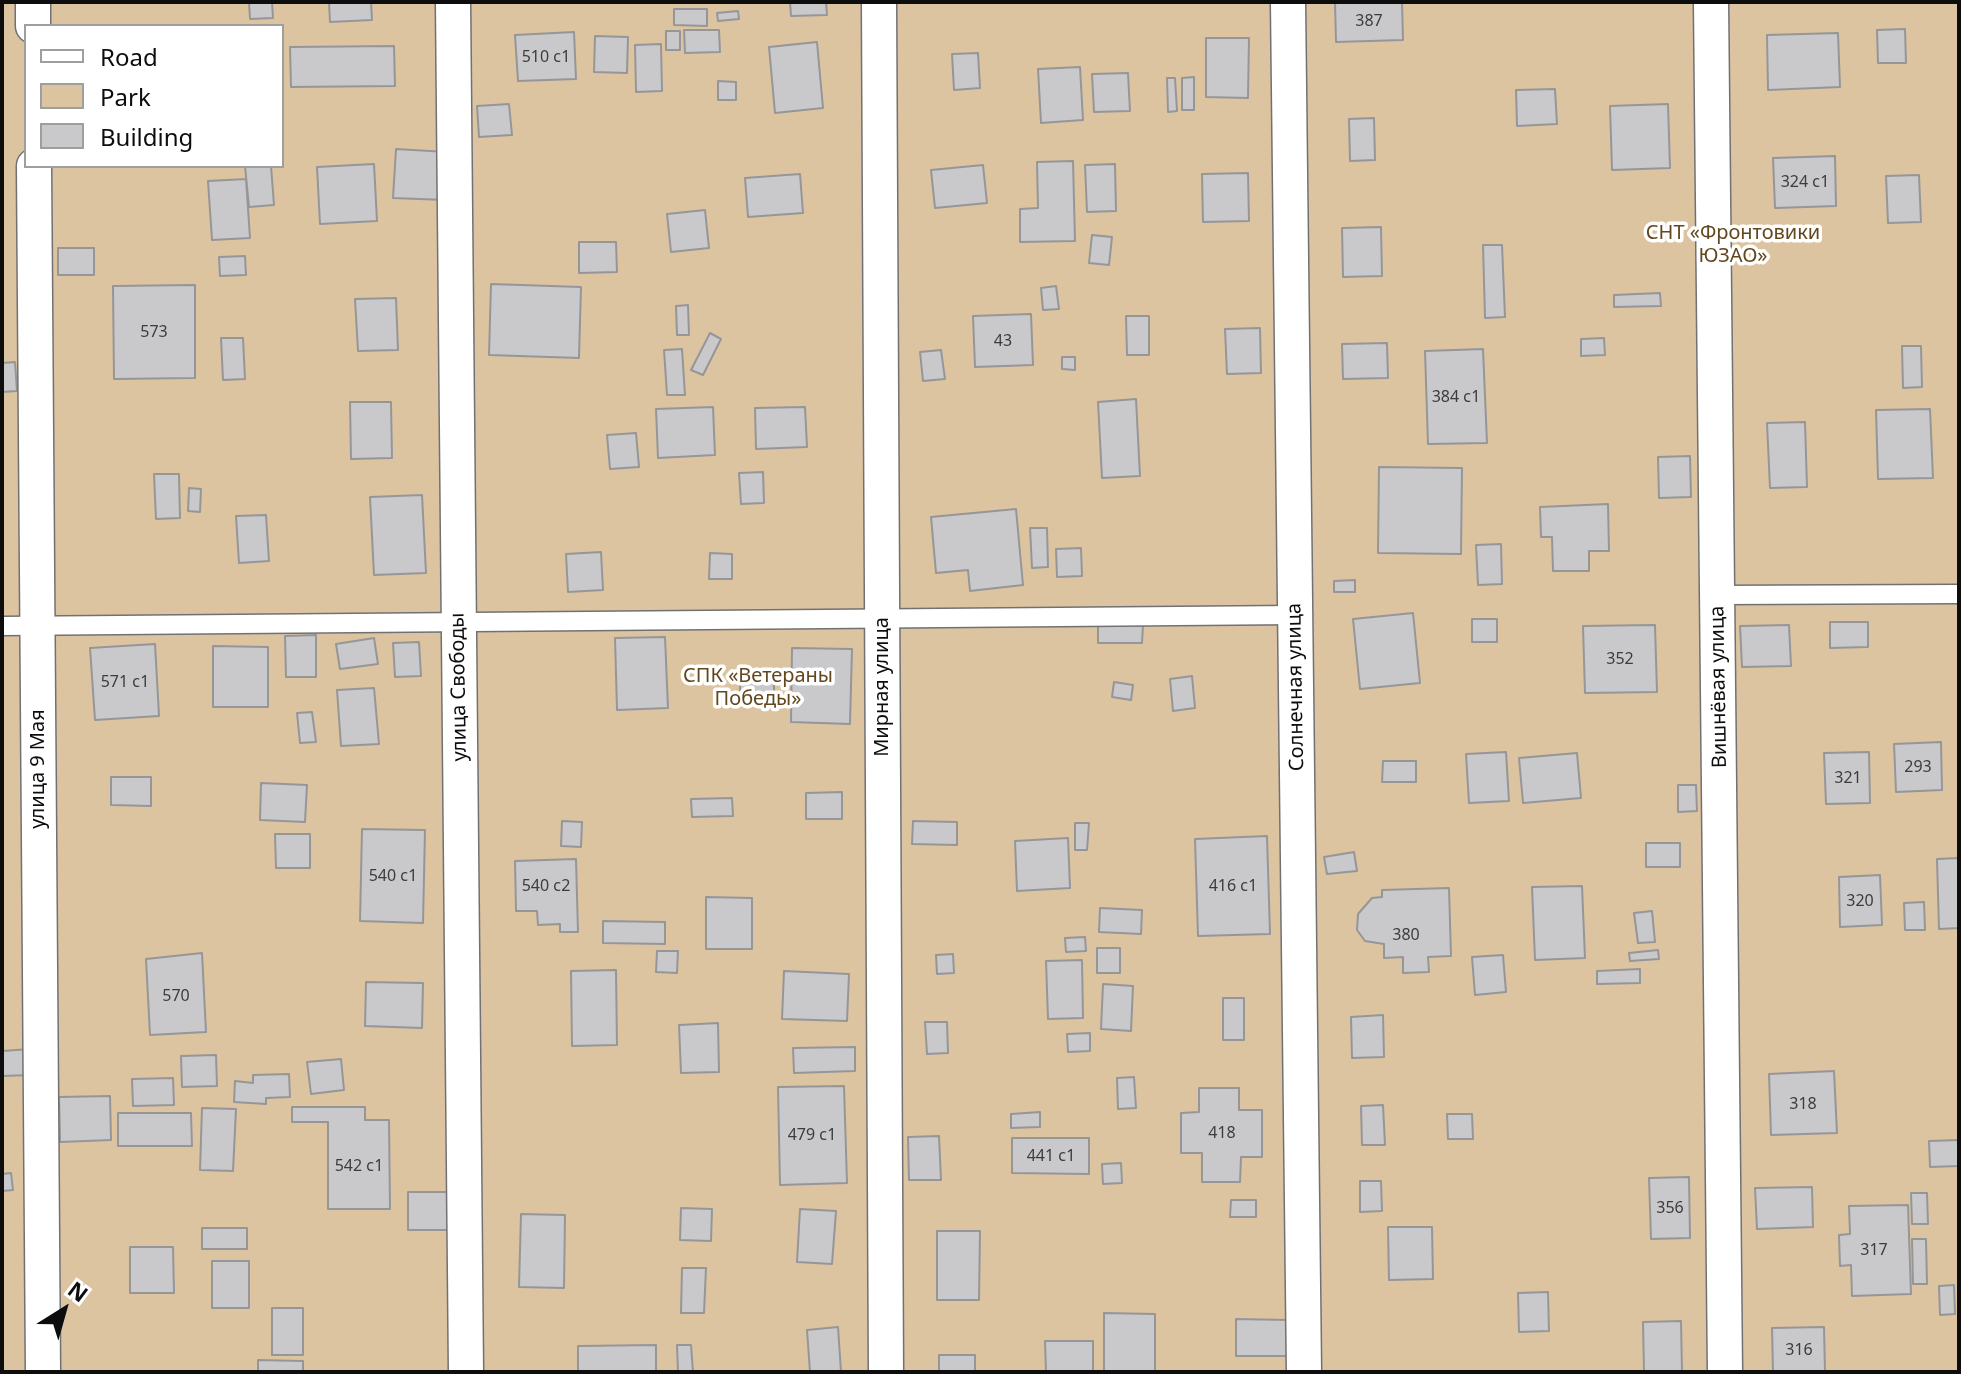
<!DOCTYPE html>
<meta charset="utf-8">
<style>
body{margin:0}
#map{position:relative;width:1961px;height:1374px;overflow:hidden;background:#f8f9fc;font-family:"Noto Sans",sans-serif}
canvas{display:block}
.frame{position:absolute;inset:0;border:4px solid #0d0d0e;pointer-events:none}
.legend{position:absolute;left:24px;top:24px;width:260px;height:144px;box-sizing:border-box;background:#fff;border:2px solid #9e9e9f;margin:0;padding:10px 14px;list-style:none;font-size:24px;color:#0d0d0e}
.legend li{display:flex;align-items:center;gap:16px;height:40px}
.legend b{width:40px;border:2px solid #9e9e9f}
.north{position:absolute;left:24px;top:1270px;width:80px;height:80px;-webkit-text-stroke:6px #fff;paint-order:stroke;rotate:37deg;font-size:22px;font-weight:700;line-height:32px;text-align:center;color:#0d0d0e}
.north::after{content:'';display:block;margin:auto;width:28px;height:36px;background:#0d0d0e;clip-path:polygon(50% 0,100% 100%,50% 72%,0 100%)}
</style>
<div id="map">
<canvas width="1961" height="1374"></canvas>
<div class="frame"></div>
<ul class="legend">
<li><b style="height:10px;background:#fff"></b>Road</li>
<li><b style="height:22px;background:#ddc4a0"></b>Park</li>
<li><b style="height:22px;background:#c9c9cc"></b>Building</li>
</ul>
<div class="north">N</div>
</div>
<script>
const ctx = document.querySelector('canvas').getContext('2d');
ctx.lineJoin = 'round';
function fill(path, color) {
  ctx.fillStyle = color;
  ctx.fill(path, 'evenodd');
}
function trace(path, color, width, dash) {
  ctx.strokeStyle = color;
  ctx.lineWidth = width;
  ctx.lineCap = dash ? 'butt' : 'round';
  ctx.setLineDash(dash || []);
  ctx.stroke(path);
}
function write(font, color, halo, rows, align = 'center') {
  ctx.font = font + ' "Noto Sans",sans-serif';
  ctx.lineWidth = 7;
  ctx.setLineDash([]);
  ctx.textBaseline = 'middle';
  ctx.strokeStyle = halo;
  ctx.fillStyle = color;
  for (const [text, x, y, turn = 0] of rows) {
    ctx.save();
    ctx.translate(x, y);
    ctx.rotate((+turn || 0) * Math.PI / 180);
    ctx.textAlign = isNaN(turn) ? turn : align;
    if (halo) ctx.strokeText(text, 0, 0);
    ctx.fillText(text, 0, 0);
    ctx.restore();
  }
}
fill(new Path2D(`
 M2,2H1959V1372H2ZM26,26H282V166H26Z`), '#ddc4a0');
const building = new Path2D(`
 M249,2H272L273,18L250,19Z
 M329,2H371L372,20L330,22Z
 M790,2H826L827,15L791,16Z
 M1335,2H1402L1403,40L1336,42Z
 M674,9H707V26L674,25Z
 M738,11L739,19L718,21L717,13Z
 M1905,29L1906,63H1878L1877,30Z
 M684,30H719L720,52L685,53Z
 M666,31H680V50H666Z
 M574,32L576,79L518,81L515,35Z
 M1838,33L1840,87L1768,90L1767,35Z
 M595,36L628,37L627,73L594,72Z
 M1206,38H1249L1248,98L1206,97Z
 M817,42L823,108L775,113L769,47Z
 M661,44L662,91L636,92L635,45Z
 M394,46L395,86L291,87L290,47Z
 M978,53L980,88L954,90L952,54Z
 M1080,67L1083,120L1041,123L1038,69Z
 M1128,73L1130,111L1094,112L1092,74Z
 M1194,77V110H1182V78Z
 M1167,78H1175L1177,111L1168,112Z
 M718,81L736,82V100H718Z
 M1555,89L1557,124L1517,126L1516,90Z
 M509,104L512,135L479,137L477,106Z
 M1668,104L1670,168L1612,170L1610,106Z
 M1374,118L1375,160L1350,161L1349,119Z
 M396,149L447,152L445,200L393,198Z
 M1835,156L1836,206L1775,208L1773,158Z
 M1073,161L1075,241L1020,242V209L1038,208L1037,162Z
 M374,164L377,221L320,224L317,167Z
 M1115,164L1116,211L1087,212L1085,165Z
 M983,165L987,203L935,208L931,170Z
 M245,166H271L274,205L249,207Z
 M1248,173L1249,221L1203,222L1202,174Z
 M800,174L803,213L748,217L745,178Z
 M1919,175L1921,222L1888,223L1886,176Z
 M246,179L250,238L212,240L208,181Z
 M705,210L709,248L671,252L667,214Z
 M1381,227L1382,276L1343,277L1342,228Z
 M1092,235L1112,237L1109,265L1089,263Z
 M579,242H616L617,272L579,273Z
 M1483,245H1502L1505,317L1485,318Z
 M58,248H94V275H58Z
 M245,256L246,275L220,276L219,257Z
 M491,284L581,287L579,358L489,355Z
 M195,285V378L114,379L113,286Z
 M1056,286L1059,309L1043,310L1041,288Z
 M1660,293L1661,306L1614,307V295Z
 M396,298L398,350L358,351L355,299Z
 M688,305L689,335H677L676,306Z
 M1031,314L1033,365L975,367L973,316Z
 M1126,316H1149V355H1127Z
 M1260,328L1261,373L1227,374L1225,329Z
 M710,333L721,339L703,375L691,370Z
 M221,338H243L245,379L223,380Z
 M1604,338L1605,355L1581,356V339Z
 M1387,343L1388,378L1343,379L1342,344Z
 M1902,346H1921L1922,387L1903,388Z
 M682,349L685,395H667L664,350Z
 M1483,349L1487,443L1428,444L1425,351Z
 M941,350L945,379L923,381L920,352Z
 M1062,357H1075V370L1062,369Z
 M15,362L17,391L2,392V363Z
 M1136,399L1140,476L1102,478L1098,402Z
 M350,402H391L392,458L351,459Z
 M713,407L715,455L658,458L656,409Z
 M805,407L807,447L756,449L755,408Z
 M1930,409L1933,478L1878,479L1876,410Z
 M1805,422L1807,487L1770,488L1767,423Z
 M636,433L639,467L610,469L607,435Z
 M1690,456L1691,497L1659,498L1658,457Z
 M1379,467L1462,468L1461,554L1378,553Z
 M763,472L764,503L741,504L739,473Z
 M154,474H179L180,518L156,519Z
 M189,488L201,489L200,512L188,511Z
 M422,495L426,573L374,575L370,497Z
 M1608,504L1609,551H1589V571H1553L1552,537H1541L1540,507Z
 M1016,509L1023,585L970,591L968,570L936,573L931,517Z
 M266,515L269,561L239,563L236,516Z
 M1030,528H1047L1048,567L1032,568Z
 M1501,544L1502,584L1478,585L1476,545Z
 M1081,548L1082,576L1057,577L1056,549Z
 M601,552L603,590L568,592L566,554Z
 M710,553L732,554V579H709Z
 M1355,580V592H1334V581Z
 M1413,613L1420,683L1360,689L1353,619Z
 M1472,619H1497V642H1472Z
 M1830,622H1868V647L1830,648Z
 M1098,625H1143L1142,643H1098Z
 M1655,625L1657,692L1585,693L1583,626Z
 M1789,625L1791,666L1742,667L1740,626Z
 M316,635V677H286L285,636Z
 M665,637L668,708L617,710L615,638Z
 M374,638L378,664L340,669L336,644Z
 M419,642L421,676L395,677L393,643Z
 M155,644L159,716L95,720L90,648Z
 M213,646L268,647V707H213Z
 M792,648L852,649L850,724L791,722Z
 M740,671H774V699H740Z
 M1192,676L1195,708L1173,711L1170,679Z
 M1114,682L1133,685L1131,700L1112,697Z
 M374,688L379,744L341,746L337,690Z
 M312,712L316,742L300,743L297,713Z
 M1941,742L1942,790L1896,792L1894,744Z
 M1506,752L1509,801L1469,803L1466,754Z
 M1869,752L1870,803L1826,804L1824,753Z
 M1577,753L1581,798L1523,803L1519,758Z
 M1383,761H1416V782H1382Z
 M111,777H151V806L111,805Z
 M261,783L307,785L305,822L260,820Z
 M1678,785H1696L1697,811L1678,812Z
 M842,792V819H806V793Z
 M732,798L733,816L692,817L691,799Z
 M562,821L582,822L581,847L561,846Z
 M913,821L957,822V845L912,844Z
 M1075,823H1089L1087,850H1075Z
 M362,829L425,830L423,923L360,921Z
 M275,834H310V868H276Z
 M1267,836L1270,934L1198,936L1195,839Z
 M1068,838L1070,888L1017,891L1015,841Z
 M1646,843H1680V867H1646Z
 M1354,852L1357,871L1327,874L1324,857Z
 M1959,858V928L1939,929L1937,859Z
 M576,859L578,932H560V924L538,925L537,911H516L515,861Z
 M1880,875L1882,925L1840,927L1839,877Z
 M1582,886L1585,958L1535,960L1532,887Z
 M1449,888L1451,956L1428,957L1429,972L1403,973V957L1384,958V944L1365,941L1357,930L1358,914L1372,898L1382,897V890Z
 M706,897L752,898V949H706Z
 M1924,902L1925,930H1905L1904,903Z
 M1100,908L1142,910L1141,934L1099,932Z
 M1652,911L1655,942L1638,943L1634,913Z
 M603,921L665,922V944L603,943Z
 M1085,937L1086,951L1066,952L1065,938Z
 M1097,948H1120V973H1097Z
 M1658,950L1659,959L1630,961L1629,953Z
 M657,951H678L677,973L656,972Z
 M202,953L206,1032L150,1035L146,959Z
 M953,954L954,973L937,974L936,955Z
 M1503,955L1506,992L1475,995L1472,957Z
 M1082,960L1083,1018L1048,1019L1046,961Z
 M1640,969V983L1597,984V971Z
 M616,970L617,1045L572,1046L571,971Z
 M784,971L849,974L847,1021L782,1019Z
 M366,982L423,983L422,1028L365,1026Z
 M1103,984L1133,986L1131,1031L1101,1029Z
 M1223,998H1244V1040H1223Z
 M1383,1015L1384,1057L1352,1058L1351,1017Z
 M925,1022H947L948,1053L927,1054Z
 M718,1023L719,1072L681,1073L679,1025Z
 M1090,1033V1051L1068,1052L1067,1034Z
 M855,1047V1071L794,1073L793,1048Z
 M30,1049L32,1075L2,1076V1051Z
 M216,1055L217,1086L182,1087L181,1056Z
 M341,1059L344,1090L311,1094L307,1062Z
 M1834,1071L1837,1133L1771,1135L1769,1074Z
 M289,1074L290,1097L266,1098V1104L234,1102L235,1081L253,1083V1075Z
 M1134,1077L1136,1108L1118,1109L1117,1078Z
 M173,1078L174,1105L133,1106L132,1079Z
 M844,1086L847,1183L780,1185L778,1087Z
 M1199,1088H1239V1110H1262V1157H1241L1240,1182H1202V1153H1181V1113L1199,1112Z
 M110,1096L111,1140L60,1142L59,1097Z
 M1383,1105L1385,1145H1362L1361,1106Z
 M292,1107H365V1120H389L390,1209H328V1122H292Z
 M202,1108L236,1109L233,1171L200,1170Z
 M1040,1112V1127L1011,1128V1114Z
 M118,1113H191L192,1146H118Z
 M1447,1114H1472L1473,1139H1448Z
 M939,1136L941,1180H909L908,1137Z
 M1012,1138H1089V1174L1012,1173Z
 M1959,1140V1166L1930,1167L1929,1141Z
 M1121,1163L1122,1183L1103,1184L1102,1164Z
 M11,1173L13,1190L2,1191V1174Z
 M1689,1177L1690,1238L1651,1239L1649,1178Z
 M1360,1181H1381L1382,1211L1360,1212Z
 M1812,1187L1813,1227L1757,1229L1755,1188Z
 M408,1192H449L448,1230H408Z
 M1911,1193H1927L1928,1224H1912Z
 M1231,1200H1256V1217H1230Z
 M1908,1205L1911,1294L1852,1296L1851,1265L1840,1266L1839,1235L1850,1234L1849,1206Z
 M681,1208L712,1209L711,1241L680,1240Z
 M800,1209L836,1211L832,1264L797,1262Z
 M521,1214L565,1215L564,1288L519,1287Z
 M1388,1227H1432L1433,1279L1389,1280Z
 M202,1228H247V1249H202Z
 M937,1231H980L979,1300H937Z
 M1912,1239H1926L1927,1284H1913Z
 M130,1247H173L174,1293H130Z
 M212,1261H249V1308H212Z
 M682,1268H706L704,1313H681Z
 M1954,1285L1955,1314L1940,1315L1939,1286Z
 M1548,1292L1549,1331L1519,1332L1518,1293Z
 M272,1308H303V1355H272Z
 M1104,1313L1155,1314V1372H1104Z
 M1236,1319L1288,1320V1356H1236Z
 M1681,1321L1682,1372H1644L1643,1322Z
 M838,1327L841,1372H810L807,1330Z
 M1824,1327L1825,1372H1773L1772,1328Z
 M1045,1341H1093V1372H1046Z
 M656,1345V1372H578V1346Z
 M677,1345H691L693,1372H678Z
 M939,1355H975V1372H939Z
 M258,1360L303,1361V1372H258Z`);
fill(building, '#c9c9cc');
trace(building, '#969699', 2);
const lane = new Path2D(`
 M1718,595L1959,594
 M2,626L1295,615`);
const street = new Path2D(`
 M33,2V26
 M453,2L466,1372
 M879,2L886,1372
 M1288,2L1304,1372
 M1711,2L1725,1372
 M34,166L43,1372`);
trace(lane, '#717174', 21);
trace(street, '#717174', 37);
trace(lane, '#fff', 18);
trace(street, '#fff', 34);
write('16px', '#3c3c3e', null, [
 ["387",1369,21],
 ["510 с1",546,57],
 ["324 с1",1805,182],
 ["573",154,332],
 ["43",1003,341],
 ["384 с1",1456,397],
 ["352",1620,659],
 ["571 с1",125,682],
 ["293",1918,767],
 ["321",1848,778],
 ["540 с1",393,876],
 ["540 с2",546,886],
 ["416 с1",1233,886],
 ["320",1860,901],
 ["380",1406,935],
 ["570",176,996],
 ["318",1803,1104],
 ["418",1222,1133],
 ["479 с1",812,1135],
 ["441 с1",1051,1156],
 ["542 с1",359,1166],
 ["356",1670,1208],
 ["317",1874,1250],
 ["316",1799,1350]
]);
write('20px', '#62471e', '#fff', [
 ["СНТ «Фронтовики",1733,233],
 ["ЮЗАО»",1733,256],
 ["СПК «Ветераны",758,676],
 ["Победы»",758,699]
]);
write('20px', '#0d0d0e', '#fff', [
 ["улица Свободы",459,687,-91],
 ["Мирная улица",882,687,-90],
 ["Солнечная улица",1296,687,-91],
 ["Вишнёвая улица",1719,687,-91],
 ["улица 9 Мая",38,769,-90]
]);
</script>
